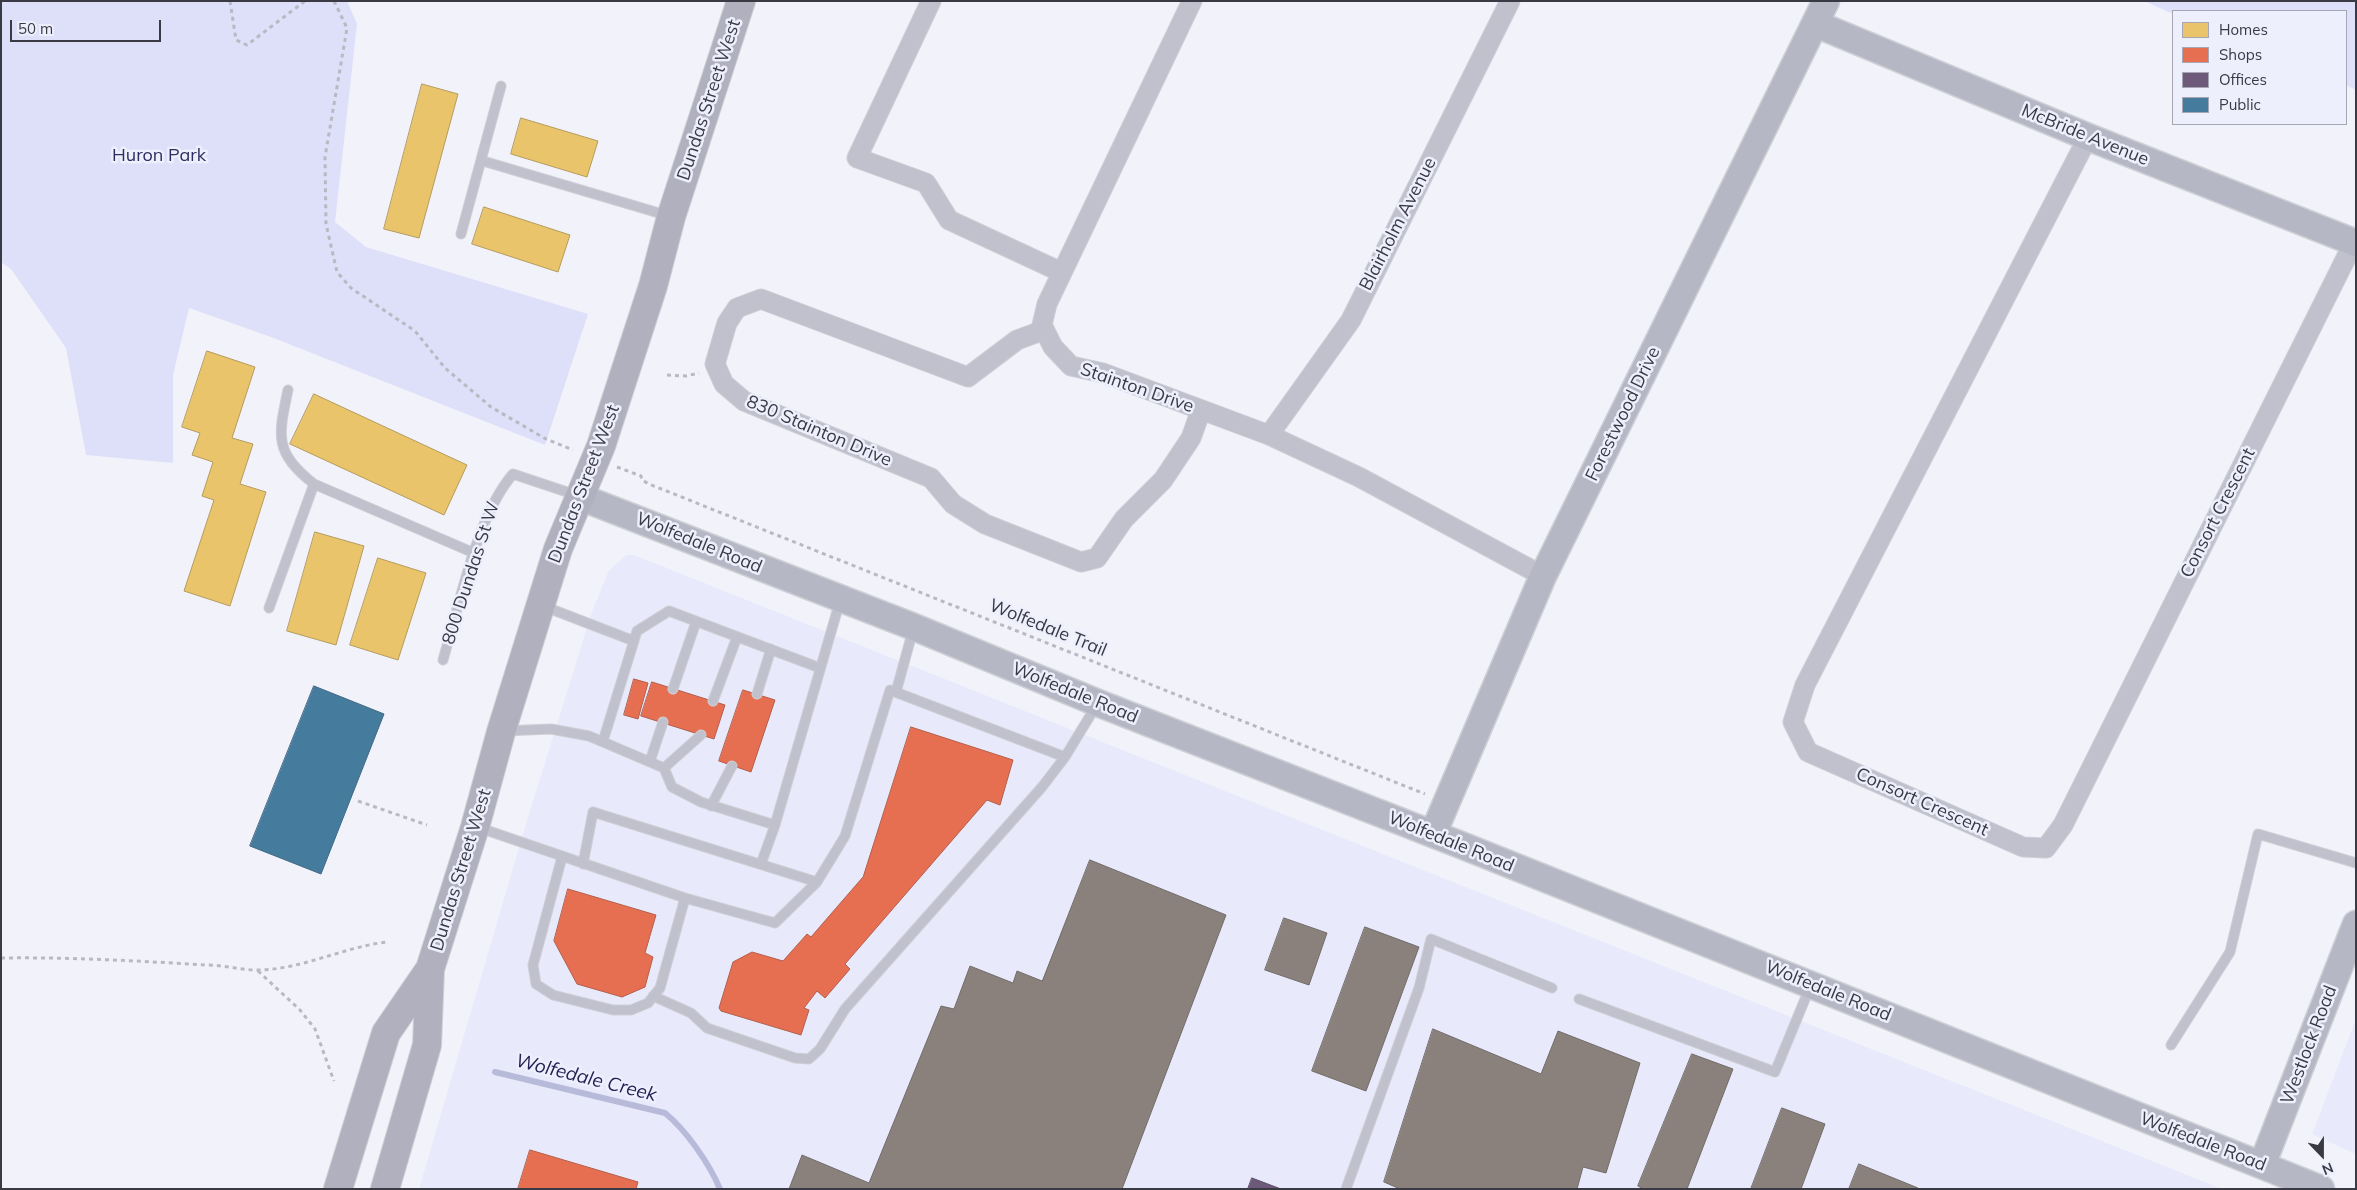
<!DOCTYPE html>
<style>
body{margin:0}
#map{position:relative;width:2357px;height:1190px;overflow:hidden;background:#f2f2fa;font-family:Mulish,sans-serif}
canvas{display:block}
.frame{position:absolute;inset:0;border:2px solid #393a43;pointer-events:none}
.legend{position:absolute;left:2172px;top:10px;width:175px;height:115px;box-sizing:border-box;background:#eeeffd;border:1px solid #a6a7b3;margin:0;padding:6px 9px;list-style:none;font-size:15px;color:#393a43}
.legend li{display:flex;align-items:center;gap:10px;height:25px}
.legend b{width:25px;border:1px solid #a6a7b3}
.north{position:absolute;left:2297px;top:1130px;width:50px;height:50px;-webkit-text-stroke:4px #eeeffd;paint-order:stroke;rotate:158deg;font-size:14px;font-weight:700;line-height:20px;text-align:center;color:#393a43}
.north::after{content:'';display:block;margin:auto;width:18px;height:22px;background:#393a43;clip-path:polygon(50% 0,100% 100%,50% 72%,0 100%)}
.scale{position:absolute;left:10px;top:20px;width:151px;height:22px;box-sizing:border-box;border:2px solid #393a43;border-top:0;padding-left:6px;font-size:15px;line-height:18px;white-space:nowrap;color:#393a43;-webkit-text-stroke:4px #eeeffd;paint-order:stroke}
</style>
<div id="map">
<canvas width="2357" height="1190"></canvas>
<div class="frame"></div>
<ul class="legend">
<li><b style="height:14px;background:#e9c46a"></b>Homes</li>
<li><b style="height:14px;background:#e76f51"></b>Shops</li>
<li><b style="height:14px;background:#6d597a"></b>Offices</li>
<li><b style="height:14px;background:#457b9d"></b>Public</li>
</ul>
<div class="north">N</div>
<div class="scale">50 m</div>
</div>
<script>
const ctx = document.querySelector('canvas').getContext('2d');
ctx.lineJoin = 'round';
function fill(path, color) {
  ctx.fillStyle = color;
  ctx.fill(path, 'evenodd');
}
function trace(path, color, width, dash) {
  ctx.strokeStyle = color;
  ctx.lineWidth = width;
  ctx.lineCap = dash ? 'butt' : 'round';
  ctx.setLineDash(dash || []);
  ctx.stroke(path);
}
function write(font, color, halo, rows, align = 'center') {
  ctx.font = font + ' Mulish,sans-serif';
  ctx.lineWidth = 5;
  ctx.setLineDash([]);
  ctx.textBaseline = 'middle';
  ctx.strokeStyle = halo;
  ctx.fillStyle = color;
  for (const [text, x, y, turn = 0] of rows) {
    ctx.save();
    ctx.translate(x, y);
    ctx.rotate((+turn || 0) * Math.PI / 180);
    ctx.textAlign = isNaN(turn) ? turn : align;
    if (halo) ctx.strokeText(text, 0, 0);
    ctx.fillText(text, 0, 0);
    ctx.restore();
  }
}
fill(new Path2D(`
 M626,555H634L2222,1189H419L525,827L592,612L608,572Z
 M2356,1019V1154L2312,1134Z`), '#e8eafb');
fill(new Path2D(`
 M1,1H347L357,24L335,222L366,247L588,314L545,445L271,337L189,308L173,375V463L86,455L66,348L11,269L1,262Z
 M2144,1H2356V90L2346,85V11H2173V14Z`), '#dee0f9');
const homes = new Path2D(`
 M422,84L458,94L419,238L384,229Z
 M521,118L598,141L587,177L511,154Z
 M484,207L570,235L558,272L472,244Z
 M207,351L255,367L232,438L253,444L240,484L266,492L230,606L184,591L214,500L202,496L213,462L192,455L200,433L182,427Z
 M314,394L467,465L444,515L290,444Z
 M315,532L364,546L336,645L287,631Z
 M378,558L426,573L398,660L350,645Z`);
fill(homes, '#e9c46a');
trace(homes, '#b49b5e', 1);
const shops = new Path2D(`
 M634,679L648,683L638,719L624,715Z
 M652,682L725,705L714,739L641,716Z
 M743,690L775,700L751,772L719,761Z
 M911,727L1013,760L1000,805L987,800L845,964L850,969L825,998L817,991L804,1008L809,1010L801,1035L721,1011L719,1008L733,962L752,952L783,961L807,934L811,937L863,877Z
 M568,889L656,915L645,953L653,957L645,987L622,997L577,984L554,941Z
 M530,1150L638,1182L636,1189H518Z`);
fill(shops, '#e76f51');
trace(shops, '#b35f4d', 1);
const offices = new Path2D(`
 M1252,1178L1281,1189H1248Z`);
fill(offices, '#6d597a');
trace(offices, '#5d506a', 1);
const public = new Path2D(`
 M314,686L384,714L321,874L250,846Z`);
fill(public, '#457b9d');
trace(public, '#416882', 1);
const industry = new Path2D(`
 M1090,860L1226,915L1122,1189H789L802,1155L869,1183L941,1006L954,1009L970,966L1013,983L1017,971L1042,981Z
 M1284,918L1327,933L1309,985L1265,970Z
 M1365,927L1419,947L1366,1091L1312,1071Z
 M1433,1029L1541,1074L1558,1031L1640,1063L1606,1173L1583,1167L1577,1189H1400L1384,1182Z
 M1692,1054L1733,1069L1687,1189H1643L1638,1186Z
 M1782,1108L1825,1124L1801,1189H1751Z
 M1859,1164L1918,1188V1189H1849Z`);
fill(industry, '#8a817c');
trace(industry, '#726c6b', 1);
trace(new Path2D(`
 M495,1072L665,1113C686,1130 709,1163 720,1189`), '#b8bad9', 6);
const lane = new Path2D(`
 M483,161L669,216
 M461,234L501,86
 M288,390C278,437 274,452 314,484L474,553
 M543,606L634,641
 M269,608L314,484
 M443,660C459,606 477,515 513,474L576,495
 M673,689L696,622
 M896,692L913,630
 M757,694L771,649
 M713,701L737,637
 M504,731L551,729L589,736L664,768L672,787L701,802L775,825L840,601
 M603,741L637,631L669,611L820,668
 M650,761L663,722
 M664,768L701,735
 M711,806L732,766
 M477,827L685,898L775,923L817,882
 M562,857L533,965L536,984L553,995L613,1010H631L648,1003L660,988L685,898
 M583,864L593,812L817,882L845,836L890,690L1065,757
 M761,864L775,825
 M653,996L691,1013L707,1028L795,1058L809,1059L820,1049L845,1009L1042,787L1065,757L1096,706
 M1579,999L1775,1072L1810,987
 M2171,1045L2230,952L2258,834L2356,863
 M1346,1189L1419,988L1431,939L1552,988`);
const street = new Path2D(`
 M931,1L857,158L926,183L949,220L1061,272
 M1192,1L1047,304L1042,325L1053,347L1071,366L1103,373L1269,435L1359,477L1543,576
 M2088,137L1805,685L1793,722L1808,752L2023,847L2046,848L2063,825L2354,242
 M1044,330L1017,340L968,377L761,299L737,308L727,323L715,364L724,384L744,401L931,478L953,504L985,524L1081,562L1097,558L1124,519L1163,480L1191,438L1201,410
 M1269,435L1351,320L1510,1`);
const secondary = new Path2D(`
 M1816,24L2088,137L2356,243
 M580,497L914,627L1098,703L1466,847L2321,1189
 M1433,834L1543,576L1826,1
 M2262,1165L2356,924`);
const primary = new Path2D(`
 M338,1189L386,1033L430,969
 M385,1189L427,1045L430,969L475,827L501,732L558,549L601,446L653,286L671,217L741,1`);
trace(lane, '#ceced5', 11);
trace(street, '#ceced5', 21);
trace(secondary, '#ceced5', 29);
trace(primary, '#ceced5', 30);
trace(new Path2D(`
 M230,1L236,40L247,45L305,1
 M334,1L347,28L325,157L326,224L337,272L351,288L415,331L445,368L491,407L546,439L573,450
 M667,375L686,376L699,373
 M617,467L641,476L642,480L649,484L1425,794
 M358,801L427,825
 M1,958C70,957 138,961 207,965C224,965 240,970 257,970C301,970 343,947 387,942
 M258,971L300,1010L315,1029L334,1081`), '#b8b9c3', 3, [4, 4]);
trace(lane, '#c0c1cd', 9);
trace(street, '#c0c1cd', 19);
trace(secondary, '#b6b7c5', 26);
trace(primary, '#b0b0bf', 28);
write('18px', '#393a43', '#eeeffd', [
 ["Dundas Street West",709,100,-72],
 ["McBride Avenue",2085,135,22],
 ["Blairholm Avenue",1398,224,-63],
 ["Stainton Drive",1137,388,19],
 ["Forestwood Drive",1623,414,-64],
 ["830 Stainton Drive",819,431,23],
 ["Dundas Street West",584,484,-69],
 ["Consort Crescent",2218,513,-63],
 ["Wolfedale Road",699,543,22],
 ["800 Dundas St W",471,573,-72],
 ["Wolfedale Trail",1048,628,22],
 ["Wolfedale Road",1075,693,22],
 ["Consort Crescent",1922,802,24],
 ["Wolfedale Road",1451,842,22],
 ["Dundas Street West",461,870,-73],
 ["Wolfedale Road",1828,991,22],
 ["Westlock Road",2309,1045,-69],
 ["Wolfedale Road",2203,1142,21]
]);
write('18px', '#2f2e62', '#eeeffd', [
 ["Huron Park",159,156]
]);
write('italic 19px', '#242154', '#eeeffd', [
 ["Wolfedale Creek",586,1078,14]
]);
</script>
